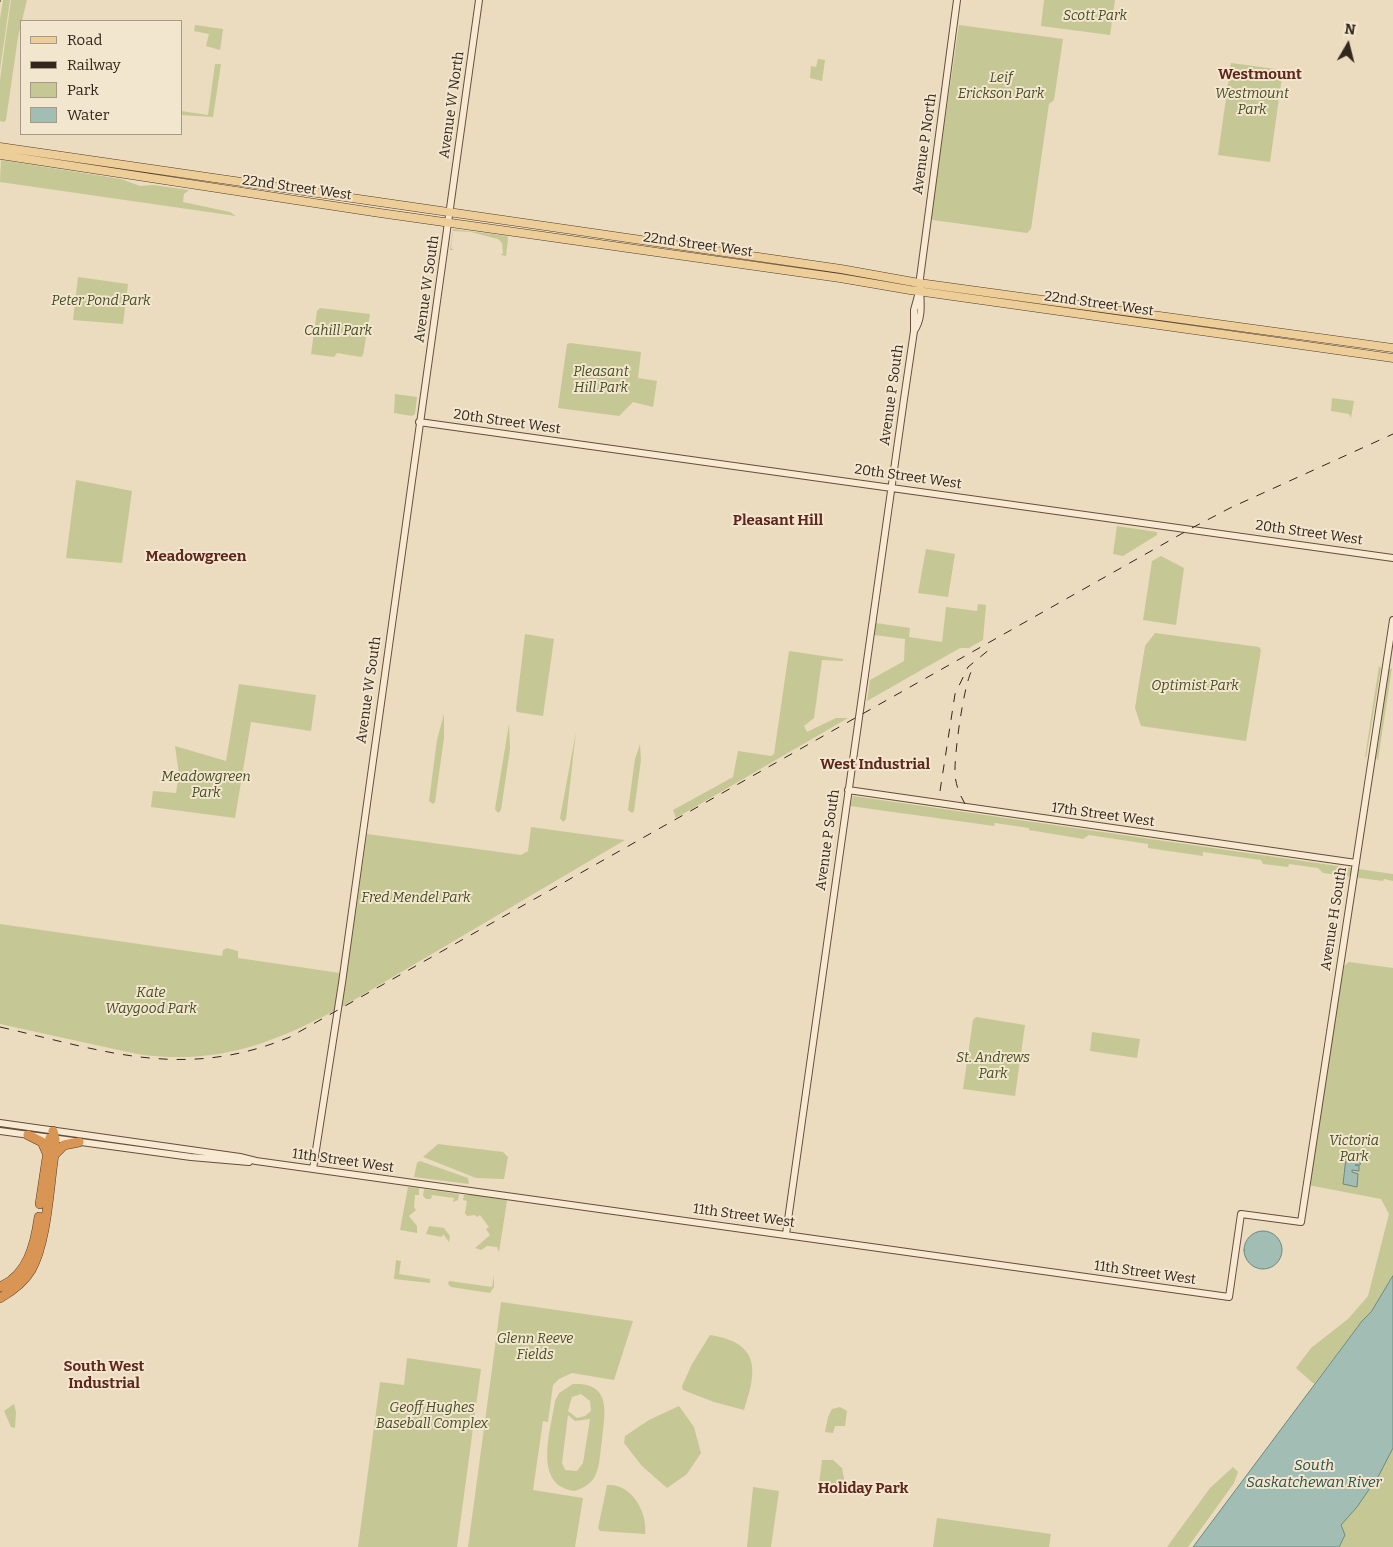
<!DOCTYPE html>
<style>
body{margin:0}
#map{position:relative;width:1393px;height:1547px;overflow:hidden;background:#ebdbbf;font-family:Bitter,serif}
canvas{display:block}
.legend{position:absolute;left:20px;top:20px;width:162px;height:115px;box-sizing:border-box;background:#f3e6ce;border:1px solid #a69987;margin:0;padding:6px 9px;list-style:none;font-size:15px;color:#33261c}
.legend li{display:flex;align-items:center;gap:10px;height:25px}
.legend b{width:25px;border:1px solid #a69987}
.north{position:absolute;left:1323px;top:20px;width:50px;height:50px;-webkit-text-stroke:4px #f3e6ce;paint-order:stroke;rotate:8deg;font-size:14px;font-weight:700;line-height:20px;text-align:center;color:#33261c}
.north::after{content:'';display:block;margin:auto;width:18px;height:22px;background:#33261c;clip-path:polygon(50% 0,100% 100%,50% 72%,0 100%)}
</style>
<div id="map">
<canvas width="1393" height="1547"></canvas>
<ul class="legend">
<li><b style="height:6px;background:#eece98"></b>Road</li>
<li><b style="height:6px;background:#33261c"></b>Railway</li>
<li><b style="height:14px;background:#c5c894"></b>Park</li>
<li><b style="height:14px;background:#a2bdb4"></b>Water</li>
</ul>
<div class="north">N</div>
</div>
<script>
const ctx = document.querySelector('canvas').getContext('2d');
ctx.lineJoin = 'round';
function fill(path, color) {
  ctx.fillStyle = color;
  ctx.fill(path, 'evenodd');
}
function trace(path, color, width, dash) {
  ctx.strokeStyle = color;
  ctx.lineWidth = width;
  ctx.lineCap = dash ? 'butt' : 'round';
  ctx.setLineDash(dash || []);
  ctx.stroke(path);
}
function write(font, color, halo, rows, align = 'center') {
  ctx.font = font + ' Bitter,serif';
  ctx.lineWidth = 4;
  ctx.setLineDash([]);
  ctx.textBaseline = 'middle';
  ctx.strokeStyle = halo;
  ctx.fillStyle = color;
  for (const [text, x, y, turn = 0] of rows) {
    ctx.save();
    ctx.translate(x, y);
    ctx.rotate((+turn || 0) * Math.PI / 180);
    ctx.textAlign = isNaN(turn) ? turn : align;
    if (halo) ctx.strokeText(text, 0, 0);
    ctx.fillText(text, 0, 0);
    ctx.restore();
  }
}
fill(new Path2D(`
 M3,0H10L0,70V19Z
 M11,0H27L18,37L6,120L4,122L0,121V80Z
 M1044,0H1115L1110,35L1041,26Z
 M195,25L223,29L220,50L206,46L209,34L194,31Z
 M959,25L1063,39L1054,100L1049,104L1031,229L1027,233L933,220L931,217Z
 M818,59L825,60L822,81L810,78L811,66L816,67Z
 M1231,63L1283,70L1270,162L1218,155Z
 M215,64H221L213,117L181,115V111L208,115Z
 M1,160L121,179L140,186L153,185L189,190L184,194L183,202L230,212L236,216L0,182Z
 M453,229L507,236L508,239L506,256L501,255L503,253L502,243L498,239L471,232L453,231L451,248L454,250H450Z
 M78,277L128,284L123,324L73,320Z
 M320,308L370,314L363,355L361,357L337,353L334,357L311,354L317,311Z
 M570,343L641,352L638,378L657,381L653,407L633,402L619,416L558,408L567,344Z
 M395,394L417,397L415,414L412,416L394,413Z
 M1332,398L1354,401L1351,418L1349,414L1331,411Z
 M76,480L132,491L122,563L66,558Z
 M1117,526L1157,532V535L1123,556L1113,554Z
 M926,549L955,554L948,597L918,593Z
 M1161,556L1184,568L1176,625L1143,620L1152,561Z
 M978,604L986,605L983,640L969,648H960L867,701L870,680L904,661L905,639L874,635L876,623L910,628L909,637L942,642L946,607L977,611Z
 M1155,633L1259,647L1261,650L1246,741L1141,726L1135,708L1145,646Z
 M525,634L554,639L543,716L517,712L516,709Z
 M789,651L843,659V661L822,660L814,718L804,726L807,732L836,718H848L676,818L673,810L733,777L738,751L771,756L774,754Z
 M1379,666L1381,668L1366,758L1365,757Z
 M1392,668L1378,760L1376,758L1389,670Z
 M239,684L316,695L311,731L251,722L235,818L151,807L153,791L176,793L179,774L175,746L226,761Z
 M444,714V738L435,802L433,804L429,801L437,740Z
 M509,724L510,749L501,810L498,813L495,809Z
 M576,732L566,819L563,822L560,818Z
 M640,744L641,760L634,811L632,813L628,810L635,759Z
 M853,796L1393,874V881L1384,879L1383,881L1323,873L1318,868L1289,864L1288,867L1263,864L1261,860L1203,852V856L1148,848V844L1089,835L1083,839L1029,830V828L995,823L994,826L850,806Z
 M531,827L625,840L342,1007L367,834L521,855L528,851Z
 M0,924L222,956L223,950L227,948L238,951V958L340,973L334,1011C267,1046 213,1065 137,1054L0,1024Z
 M1349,962L1393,968V1276L1371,1312L1362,1321L1314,1384L1296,1368L1311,1348L1348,1319L1368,1296L1389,1214L1381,1199L1308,1185L1344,966Z
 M976,1017L1025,1025L1015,1096L963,1089L973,1020Z
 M1092,1032L1140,1039L1137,1058L1090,1051Z
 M438,1144L503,1152L508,1157L504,1179L476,1178L423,1157Z
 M420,1161L468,1178L469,1184L414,1177L417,1163Z
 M408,1187L419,1188V1195H415L414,1207L416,1210L409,1216L417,1226V1233L400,1230Z
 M424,1189L459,1194L458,1200L453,1202L454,1198L432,1195L431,1199H426L423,1196Z
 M464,1195H504L507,1201L499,1252L497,1247L487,1246L481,1250L475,1248L490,1235L486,1229L489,1227L480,1215L477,1217L475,1215L467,1216L465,1213L467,1201L463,1200Z
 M429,1226L444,1228L450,1236L449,1242L443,1234L442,1237L426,1234Z
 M396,1260L401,1261L399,1274L430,1279V1283L394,1279Z
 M494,1275V1287L490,1293L451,1287L448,1284L449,1281L492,1287Z
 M501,1302L633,1321L614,1380L572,1373L559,1379L553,1385L548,1422L543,1421L533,1490L583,1498L575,1547H468Z
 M710,1335C761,1343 757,1371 744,1410L714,1402L683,1390L682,1386L692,1364Z
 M407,1358L481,1369L457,1547H358L380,1382L404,1385Z
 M573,1384C612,1382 605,1413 602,1440C600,1452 600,1468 594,1478C589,1485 582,1489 574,1491C532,1485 551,1430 555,1401L559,1393ZM581,1394L590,1401L591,1411L585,1416L577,1418L568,1411L572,1397ZM568,1415L575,1421L590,1419L583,1463L577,1471L565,1470L562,1463Z
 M14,1404L16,1412L15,1428L11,1427L4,1411Z
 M679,1406L694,1427L701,1453L687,1474L667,1488L642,1466L624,1443L625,1436L649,1420Z
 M840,1407L847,1411L845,1426H835L833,1433L825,1432L828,1417L832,1409Z
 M1393,1448V1547H1339L1345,1535L1341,1525C1344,1519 1348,1518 1352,1513C1368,1494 1381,1470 1393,1448Z
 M822,1460H833L842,1468L844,1479L841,1487L819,1484Z
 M1233,1467L1238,1472L1234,1483L1188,1547H1167L1210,1488Z
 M607,1485C632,1483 648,1513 645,1534L600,1531L598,1528Z
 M753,1487L779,1491L771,1547H747Z
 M937,1518L1051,1534L1049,1547H933Z`), '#c5c894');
const water = new Path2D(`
 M1351,1154L1358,1155L1361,1159L1360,1165H1355L1359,1166V1171L1352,1170V1172L1358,1174L1357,1187L1343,1184L1346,1158Z
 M1244 1250a19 19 0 1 1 38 0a19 19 0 1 1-38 0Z
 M1393,1276V1448L1379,1475L1357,1507L1341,1525L1345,1535L1339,1547H1193L1362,1321L1371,1312Z`);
fill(water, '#a2bdb4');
trace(water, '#6a8a80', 1);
const secondary = new Path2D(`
 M914,331C925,315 919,296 920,278L957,0
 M419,422L1393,558
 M848,790L1356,863
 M0,1123L240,1157L256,1161L1229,1297L1241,1214L1301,1222L1393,620
 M0,1131L191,1157L249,1162
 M313,1169L342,983L479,0
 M786,1234L904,399L914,331V310L919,292`);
const primary = new Path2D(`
 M0,147L841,269L919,283L1393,348
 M0,155L380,213L840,278L910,290L1393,358`);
const highway = new Path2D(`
 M28,1135L42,1142L47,1153
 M54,1155L64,1145L79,1142
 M40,1204L50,1138
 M0,1287C28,1275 35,1245 39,1217
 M0,1298C12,1291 24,1282 31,1270C47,1242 49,1187 54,1155L55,1139L53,1131`);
trace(secondary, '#654e3c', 8);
trace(primary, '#513b2d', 9);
trace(highway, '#513b2d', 10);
trace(secondary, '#f7e9d2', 6);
trace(primary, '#eece98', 8);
trace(highway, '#d89553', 9);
trace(new Path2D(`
 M0,2V0
 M940,791L955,694L968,667L990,649
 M965,804C960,795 956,786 955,775C954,755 963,690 971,672
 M0,1027C105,1051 184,1081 290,1037L1190,529L1230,508L1393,434`), '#33261c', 1, [9, 9]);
write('italic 14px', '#464f24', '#f3e6ce', [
 ["Scott Park",1095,16],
 ["Leif",1001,78],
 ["Erickson Park",1001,94],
 ["Westmount",1252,94],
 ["Park",1252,110],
 ["Peter Pond Park",101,301],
 ["Cahill Park",338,331],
 ["Pleasant",601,372],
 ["Hill Park",601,388],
 ["Optimist Park",1195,686],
 ["Meadowgreen",206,777],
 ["Park",206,793],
 ["Fred Mendel Park",416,898],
 ["Kate",151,993],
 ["Waygood Park",151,1009],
 ["St. Andrews",993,1058],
 ["Park",993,1074],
 ["Victoria",1354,1141],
 ["Park",1354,1157],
 ["Glenn Reeve",535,1339],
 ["Fields",535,1355],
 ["Geoff Hughes",432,1408],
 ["Baseball Complex",432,1424]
]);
write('14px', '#33261c', '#f3e6ce', [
 ["Avenue W North",452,105,-82],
 ["Avenue P North",925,144,-82],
 ["22nd Street West",297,188,8],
 ["22nd Street West",698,245,8],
 ["Avenue W South",427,289,-82],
 ["22nd Street West",1099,304,8],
 ["Avenue P South",892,395,-82],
 ["20th Street West",507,422,8],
 ["20th Street West",908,477,8],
 ["20th Street West",1309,533,8],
 ["Avenue W South",369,690,-82],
 ["17th Street West",1103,815,8],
 ["Avenue P South",828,840,-82],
 ["Avenue H South",1334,919,-81],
 ["11th Street West",343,1161,8],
 ["11th Street West",744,1216,8],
 ["11th Street West",1145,1273,8]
]);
write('bold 15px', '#5e271e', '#f3e6ce', [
 ["Westmount",1260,75],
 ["Pleasant Hill",778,521],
 ["Meadowgreen",196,557],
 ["West Industrial",875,765],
 ["South West",104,1367],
 ["Industrial",104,1384],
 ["Holiday Park",863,1489]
]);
write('italic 15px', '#2c524e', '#f3e6ce', [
 ["South",1314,1466],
 ["Saskatchewan River",1314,1483]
]);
</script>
